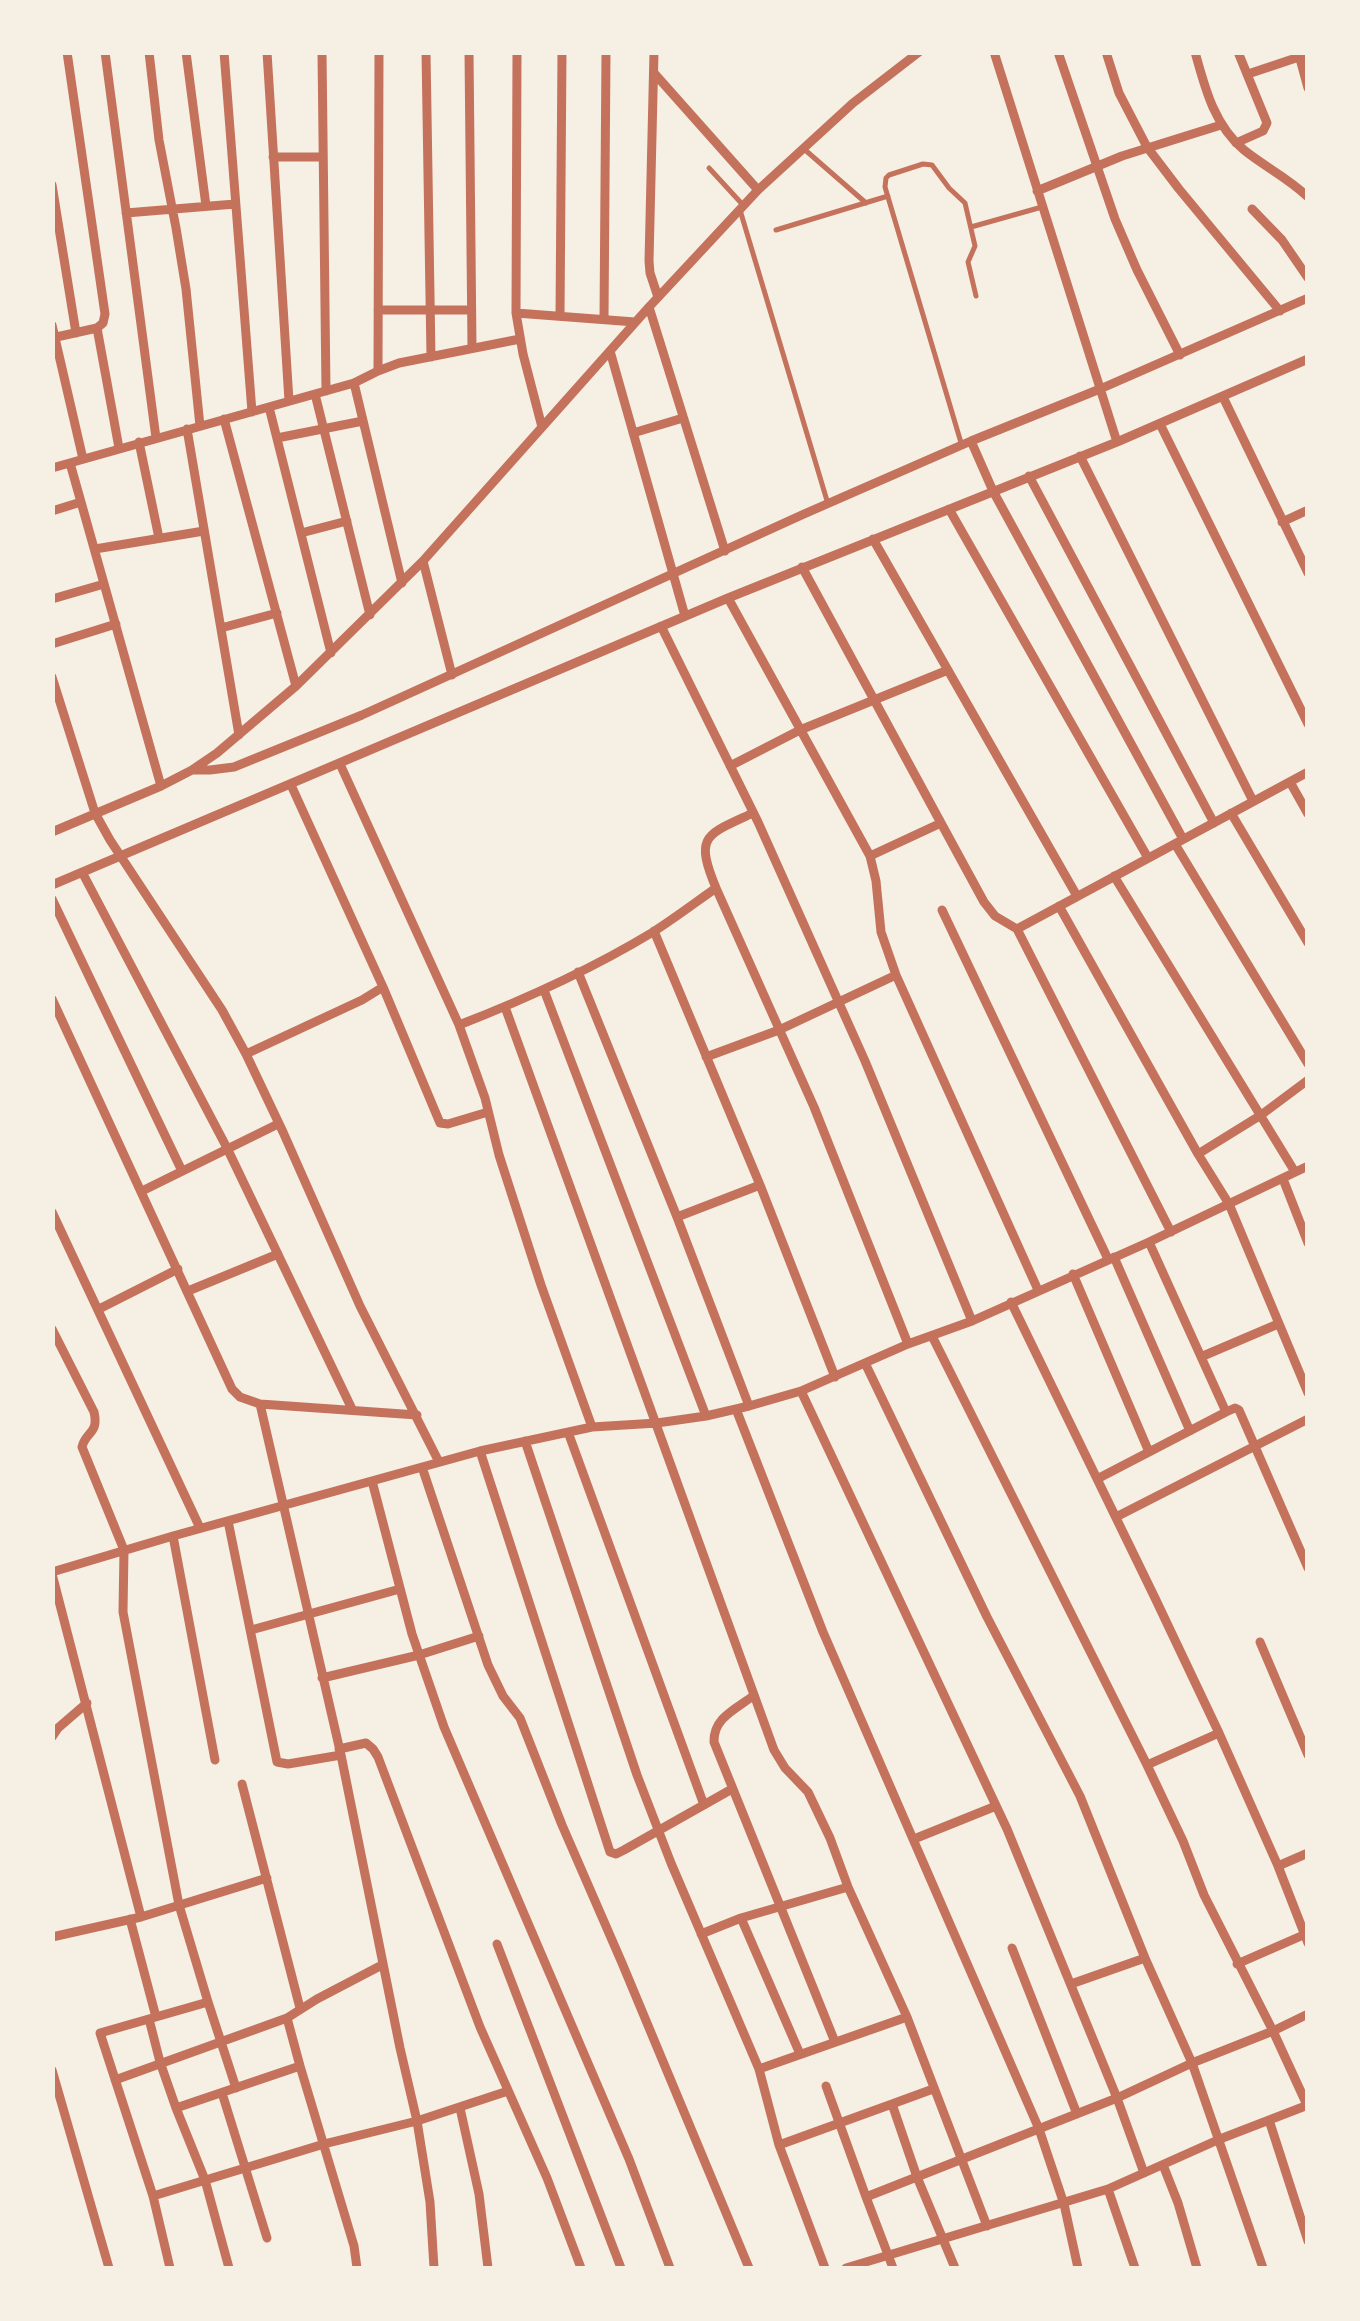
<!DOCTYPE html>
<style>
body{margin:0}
#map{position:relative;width:1360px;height:2321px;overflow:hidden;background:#f6efe4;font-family:"Fira Sans Condensed",sans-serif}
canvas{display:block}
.frame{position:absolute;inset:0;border:55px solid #f6efe4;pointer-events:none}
</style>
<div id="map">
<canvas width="1360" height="2321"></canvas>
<div class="frame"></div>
</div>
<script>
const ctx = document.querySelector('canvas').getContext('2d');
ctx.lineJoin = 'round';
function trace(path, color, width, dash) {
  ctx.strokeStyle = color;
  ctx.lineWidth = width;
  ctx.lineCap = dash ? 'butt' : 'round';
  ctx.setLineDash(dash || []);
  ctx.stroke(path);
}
trace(new Path2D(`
 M804,149L866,203
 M709,168L743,205
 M740,210L828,504
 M971,227L1042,207
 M776,230L888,196
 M962,446L885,187L886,178L889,175L923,164L932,165L949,188L965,203L975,246L968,262L976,296`), '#c5725c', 5);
trace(new Path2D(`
 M67,52L105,314L103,323L97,328
 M105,52L156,438
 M149,52L159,140L176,228L186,289L200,426
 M186,52L206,206
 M224,52L252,412
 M267,52L289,401
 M322,52L326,391
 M426,52L431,357
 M469,52L472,348
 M517,52L516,313L523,354L542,427
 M654,52L649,261L650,273L658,297
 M994,52L1117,442
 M1058,52L1115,219L1137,270L1180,355
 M1106,52L1119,93L1147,147L1179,189L1280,311
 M1195,52C1205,88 1214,125 1244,150C1265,167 1287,177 1308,197
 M1299,55L1308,88
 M654,73L758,190
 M1248,74L1308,54
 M1236,143L1263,131L1267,123L1238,52
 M273,157H323
 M52,185L76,333
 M1037,191L1122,156L1221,125
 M1252,209L1282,240L1308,278
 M126,213L235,204
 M649,307L725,551
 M378,310H471
 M516,313L635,322
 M560,316L562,52
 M604,319L606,52
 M52,325L83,459
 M97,328L119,448
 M52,338L97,328
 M610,351L685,616
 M378,371L379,52
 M354,383L402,583
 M315,394L370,615
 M1223,397L1308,573
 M269,407L331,653
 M224,419L296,686
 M1160,424L1308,724
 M187,429L239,735
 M633,433L683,418
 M277,438L363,421
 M971,441L993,491L1183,839
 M139,442L159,538
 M1080,456L1253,801
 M70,463L161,786
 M52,468L354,383L378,371L399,363L520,339
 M1029,476L1214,823
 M949,509L1148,858
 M52,511L81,502
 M1282,522L1308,510
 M301,533L347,521
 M873,539L1077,896
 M95,549L204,531
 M423,561L452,675
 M802,567L941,823L870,856
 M728,598L870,856L876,881L881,932L896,975L1038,1290
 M52,599L104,584
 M661,626L758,822L865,1061L972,1321
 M221,628L277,613
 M52,644L116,624
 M52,677L95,813L110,840L222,1010L246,1054L283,1132L360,1306L439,1462
 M340,764L459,1025L485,1098L499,1155L541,1285L592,1427
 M730,766L800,730L948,670
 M192,770H210L234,767L362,715L804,514L971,441L1100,389L1308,298
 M1290,782L1308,814
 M291,785L383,987
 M1231,813L1308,943
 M941,823L984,902L995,916L1017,929L1171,1232
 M52,832L161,786L192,770L217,753L296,686L423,561L649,307L758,190L853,103L919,52
 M1175,844L1308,1064
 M82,872L227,1148L352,1409
 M1114,876L1295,1172
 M52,885L728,598L1117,442L1308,359
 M716,888L814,1107L908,1344
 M52,899L182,1171
 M1059,906L1198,1154L1229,1204L1308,1393
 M942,910L1108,1259
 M1017,929L1308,772
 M654,931L760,1185L835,1377
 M578,972L677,1217L749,1406
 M544,990L706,1416
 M52,999L232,1389L240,1397L260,1404L417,1415
 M505,1007L774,1750L785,1768L808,1792L830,1838L848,1887L907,2017L987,2226
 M459,1025C526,999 592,969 653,932C675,918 696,902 716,888C694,835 706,835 753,813
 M246,1054L362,1000L383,987L440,1123L448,1124L488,1112
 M706,1057L779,1030L896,975
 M1198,1154L1261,1115L1308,1080
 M1283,1179L1308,1243
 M142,1191L278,1124
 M52,1212L200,1528
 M677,1217L760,1185
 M1149,1242L1226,1412L1235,1408L1239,1410L1308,1568
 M1114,1257L1190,1431
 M1073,1274L1149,1452
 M188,1291L278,1254
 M1011,1302L1155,1598L1219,1733L1278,1866L1308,1943
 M99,1309L178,1269
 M52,1329L94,1412C99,1434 86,1431 82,1447L124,1550L123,1612L179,1905L208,2002L236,2088
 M932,1336L1147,1765L1183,1841L1204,1895L1273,2031L1307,2105
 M1203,1356L1278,1324
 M865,1363L987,1617L1080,1796L1145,1958L1192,2063L1263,2268
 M801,1391L1007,1829L1117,2098L1144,2173
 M260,1404L341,1755L400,2048L417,2121L430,2202L434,2268
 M736,1409L823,1632L1039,2129L1064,2204L1078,2268
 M568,1432L704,1805
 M525,1441L637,1775L671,1863L759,2069L779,2145L825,2268
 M480,1451L610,1852L616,1854L624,1850L732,1789
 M422,1467L488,1665L503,1696L520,1718L562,1825L622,1963L749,2268
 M1097,1479L1226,1412
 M372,1481L412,1634L444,1727L629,2159L670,2268
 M1116,1517L1308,1419
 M228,1521L277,1762L288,1764L341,1755
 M173,1536L215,1760
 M52,1572L173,1536L480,1451L592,1427L657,1423L706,1416L749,1406L801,1391L908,1344L972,1321L1149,1242L1308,1166
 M52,1574L141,1917
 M251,1630L400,1589
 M1260,1642L1308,1755
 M322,1678L419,1655L479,1636
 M753,1696C736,1709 713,1718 714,1742L835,2042
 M52,1737L58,1728L87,1703
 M339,1749L366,1743L373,1749L378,1757L480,2027L547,2178L581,2268
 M1147,1765L1219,1733
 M242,1784L300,2008
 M914,1839L996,1806
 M1278,1866L1308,1853
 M741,1918L800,2054
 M130,1919L156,2017
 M701,1934L741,1918L848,1887
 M52,1937L141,1917L267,1878
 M497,1944L621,2268
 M1012,1948L1077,2114
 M1237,1964L1308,1933
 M1071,1984L1145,1958
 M287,2018L300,2066L354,2246L357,2268
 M149,2019L160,2062L176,2108L205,2180L229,2268
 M759,2069L907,2017
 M52,2070L109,2268
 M115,2080L287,2018L317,1999L382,1965
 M826,2086L866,2197
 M222,2093L267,2238
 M892,2104L933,2089
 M176,2108L300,2066
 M460,2108L479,2194L488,2268
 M1269,2120L1308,2241
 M779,2145L892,2104L917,2177L955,2268
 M1163,2165L1178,2203L1197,2268
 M1108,2189L1135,2268
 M153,2196L324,2144L417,2121L508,2091
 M170,2268L153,2196L100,2033L208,2002
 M846,2268L1108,2189L1220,2139L1308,2105
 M893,2268L866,2197L1117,2098L1192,2063L1273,2031L1308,2014`), '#c5725c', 9);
</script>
